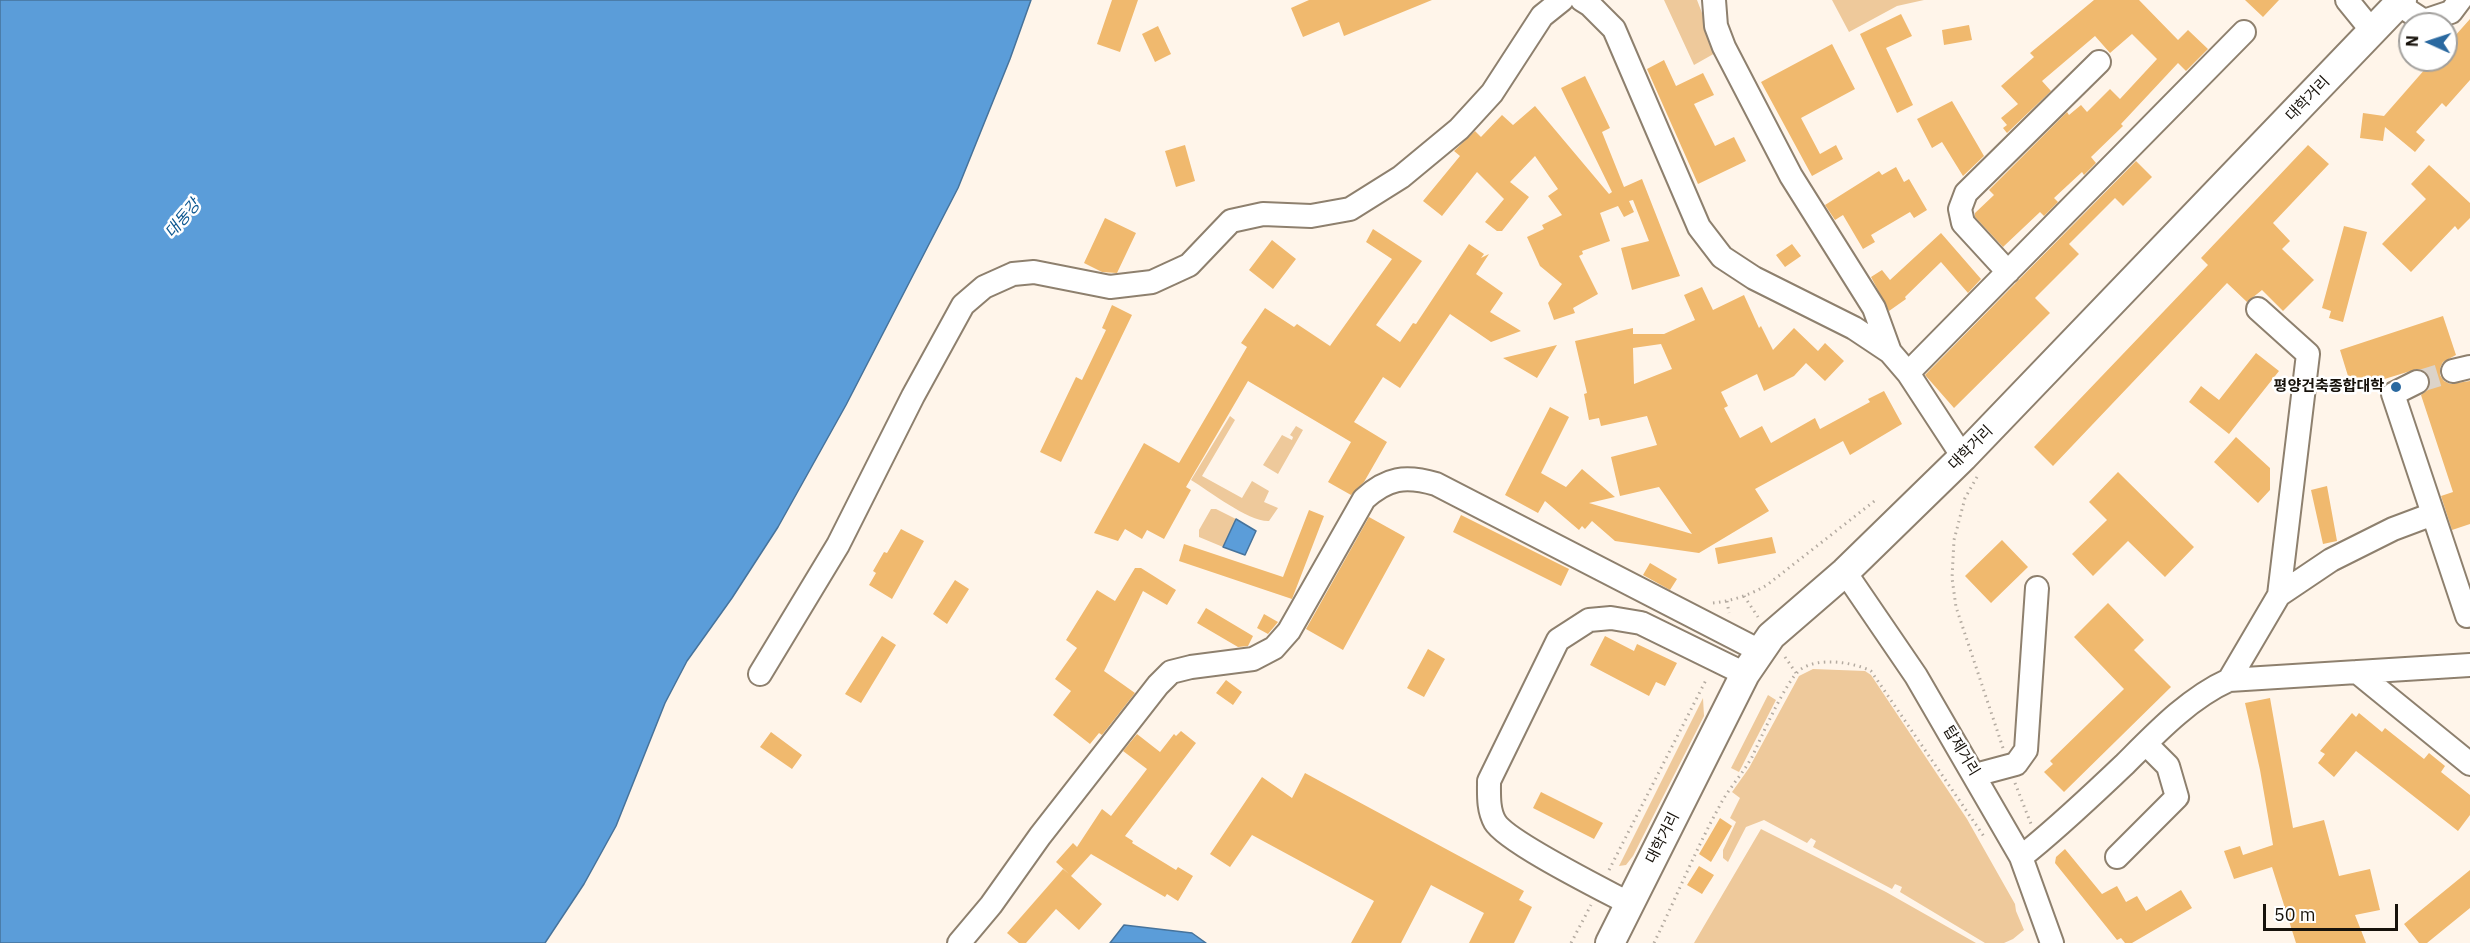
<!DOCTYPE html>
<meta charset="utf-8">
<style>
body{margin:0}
#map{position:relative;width:2470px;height:943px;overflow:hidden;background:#fff5ea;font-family:"IBM Plex Sans",sans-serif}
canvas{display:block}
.north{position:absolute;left:2398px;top:12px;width:60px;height:60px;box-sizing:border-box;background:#fff;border:2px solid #a2a09d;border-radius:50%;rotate:273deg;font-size:16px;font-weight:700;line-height:24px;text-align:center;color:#17120b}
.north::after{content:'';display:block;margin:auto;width:21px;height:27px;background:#2a69a0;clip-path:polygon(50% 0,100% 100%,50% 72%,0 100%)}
.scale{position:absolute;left:2263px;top:904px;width:135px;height:27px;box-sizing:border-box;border:3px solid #17120b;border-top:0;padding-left:8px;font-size:18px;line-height:21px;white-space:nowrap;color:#17120b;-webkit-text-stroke:4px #fff;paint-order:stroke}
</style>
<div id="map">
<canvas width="2470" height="943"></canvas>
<div class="north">N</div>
<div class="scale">50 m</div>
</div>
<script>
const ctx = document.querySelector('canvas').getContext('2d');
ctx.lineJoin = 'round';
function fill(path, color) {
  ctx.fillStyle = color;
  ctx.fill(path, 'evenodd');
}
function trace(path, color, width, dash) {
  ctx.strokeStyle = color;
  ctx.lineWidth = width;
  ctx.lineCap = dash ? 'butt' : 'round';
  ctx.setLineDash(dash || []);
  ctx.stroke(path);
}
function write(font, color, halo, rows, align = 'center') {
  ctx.font = font + ' "IBM Plex Sans","Noto Sans KR",sans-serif';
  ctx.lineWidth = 5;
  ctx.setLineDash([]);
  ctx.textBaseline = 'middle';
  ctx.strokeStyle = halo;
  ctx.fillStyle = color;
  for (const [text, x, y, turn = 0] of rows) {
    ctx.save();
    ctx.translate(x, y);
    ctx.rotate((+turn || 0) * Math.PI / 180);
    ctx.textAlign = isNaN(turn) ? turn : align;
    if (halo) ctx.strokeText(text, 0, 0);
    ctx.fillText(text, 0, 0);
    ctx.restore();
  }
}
fill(new Path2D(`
 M1664,0H1697L1717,52L1694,65Z
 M1832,0H1924L1897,6L1849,32Z
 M1230,416L1235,420L1202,476L1242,498L1252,481L1269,491L1264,502L1278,508L1269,521C1249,522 1209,491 1191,480Z
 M1296,426L1303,430L1278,474L1263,465L1282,435L1292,440L1293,437L1290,435Z
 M1211,509H1216L1236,519L1223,547L1199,537V530Z
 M1813,669L1865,671L1871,675L1967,819L2015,904L2016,911L2024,930L2013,939L2004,943H1985L1900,892L1902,887L1895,884L1892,889L1813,847L1816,841L1811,838L1807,843L1764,820L1746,827L1728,862L1723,858V850L1736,822L1730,818L1740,798L1732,792L1749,768L1799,676Z
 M1768,695L1776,700L1739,772L1731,768Z
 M1703,698L1704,716L1633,856L1626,865L1619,866Z
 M1761,829L1886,892L1976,943H1694Z`), '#eec99b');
const water = new Path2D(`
 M0,0H1031L1010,59L958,188L846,405L778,527L732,598L687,661L665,703L616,826L584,884L545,943H0Z
 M1236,519L1256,531L1245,555L1223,547Z
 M1124,925L1192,933L1206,943H1110Z`);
fill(water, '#5b9dd9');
trace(water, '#47739b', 1.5);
fill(new Path2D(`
 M1112,0H1138L1120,52L1097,44Z
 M1309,0H1432L1344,36L1339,22L1303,37L1291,8Z
 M2094,0H2139L2178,40L2188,30L2208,49L2186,71L2178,63L2121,124L2123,126L2091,157L2096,163L2084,175L2082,172L2054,198L2058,202L2044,216L2040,212L2003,247L1975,217V213L1994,195L1989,190L2067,112L2069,115L2081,105L2087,112L2110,89L2120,99L2157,59L2132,34L2110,53L2095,36L2042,81L2051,91L2007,133L2003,128L2007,125L2001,118L2018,104L2001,86L2034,57L2030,53Z
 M2245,0H2279L2263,17Z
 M1901,14L1912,36L1886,48L1913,105L1897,113L1860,34Z
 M2470,19V80L2446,107L2442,103L2416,132L2425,140L2415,152L2385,127L2383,141L2360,138L2363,113L2384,116L2433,60H2446V46Z
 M1969,25L1972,40L1944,45L1942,30Z
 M1158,26L1171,54L1155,62L1142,34Z
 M1832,44L1855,89L1801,118L1820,154L1836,145L1843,159L1812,176L1761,82Z
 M1664,60L1676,86L1703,73L1714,95L1694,104L1715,146L1734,137L1746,161L1698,184L1647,69Z
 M1585,76L1610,128L1602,132L1624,187L1642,179L1680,276L1632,290L1621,248L1649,241L1633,200L1629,201L1634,212L1624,217L1618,206L1600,213L1610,241L1582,251L1583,254L1579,256L1598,294L1573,308L1575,313L1554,320L1548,303L1562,284L1540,266L1527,237L1544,229L1542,225L1562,215L1548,196L1558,189L1535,156L1510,182L1529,197L1502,231H1497L1485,222L1504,199L1477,172L1442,216L1423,201L1460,156L1454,151L1475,131L1481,137L1502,115L1513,125L1535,106L1609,194L1612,192L1561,88Z
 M1952,101L1984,156L1963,176L1942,142L1932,148L1917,119Z
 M1185,145L1195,181L1176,187L1165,151Z
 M2308,145L2329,164L2273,223L2290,241L2282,249L2314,280L2283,311L2262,290L2247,302L2227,283L2053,466L2034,447L2208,265L2201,258Z
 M2136,161L2152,177L2123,206L2115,198L2069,244L2079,254L2035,298L2050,313L1954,408L1925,375Z
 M2429,165L2470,203V218L2458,230L2455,226L2411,272L2382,244L2426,199L2411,184Z
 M1896,167L1904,182L1909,179L1927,210L1914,218L1910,212L1871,235L1875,242L1863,249L1843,215L1835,220L1825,205L1879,171L1882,175Z
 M1105,218L1136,233L1117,273L1102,272L1084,263Z
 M2344,226L2367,232L2343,322L2329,318L2331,311L2322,308Z
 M1373,229L1422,261L1376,325L1400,342L1413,323L1416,324L1469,244L1484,254L1481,258L1489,254L1476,274L1503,293L1490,312L1521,331L1491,342L1450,314L1400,388L1383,377L1354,422L1387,442L1364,482L1351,495L1328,482L1351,442L1248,381L1186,487L1191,490L1164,539L1147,530L1142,539L1125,529L1118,541L1094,533L1144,443L1179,463L1247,347L1241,343L1265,308L1294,327L1297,324L1330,346L1392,259L1366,242Z
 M1941,233L1981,279L1968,293L1941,262L1905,297L1906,299L1889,311L1871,277L1882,270L1890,280Z
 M1272,240L1296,259L1273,289L1249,270Z
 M1792,244L1801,256L1785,267L1776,255Z
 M1702,287L1713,310L1744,295L1759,328L1761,326L1773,350L1794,328L1818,351L1825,343L1844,361L1825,381L1806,363L1794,376L1764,391L1757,374L1721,392L1728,406L1724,408L1740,438L1762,426L1771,443L1815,418L1820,429L1870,402L1868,399L1884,391L1902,424L1850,455L1843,441L1755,489L1769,511L1699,553L1615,541L1592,521L1585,529L1582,526L1579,530L1545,501L1538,513L1505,495L1550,407L1569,417L1541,473L1566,487L1582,469L1615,497L1589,503L1692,534L1659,487L1620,496L1611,457L1657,445L1647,416L1601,426L1599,418L1589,420L1584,394L1587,393L1575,341L1633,328V334H1664L1695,320L1684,295ZM1661,344L1672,369L1634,384L1633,348Z
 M1112,305L1132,315L1061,462L1040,452L1076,377L1082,380L1106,330L1102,328Z
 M2443,316L2456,355L2443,362L2440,368V375L2444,381L2450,384L2470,381V524L2452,530L2441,496L2453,492L2421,395L2429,389L2430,382L2429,375L2424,370L2417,369L2352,389L2340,350Z
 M1557,345L1537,378L1503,358Z
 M2256,353L2279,371L2229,434L2189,402L2201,386L2219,400Z
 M2236,437L2270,468V490L2258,503L2214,462Z
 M2118,472L2194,547L2165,577L2128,541L2093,576L2072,554L2107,520L2089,502Z
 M2327,486L2337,541L2323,544L2311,490Z
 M1309,510L1324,516L1292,599L1179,561L1184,544L1283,577Z
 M1461,515L1569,569L1561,586L1453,532Z
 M1369,517L1405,537L1343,650L1306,629Z
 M901,529L924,541L892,599L869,585L876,573L873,571L884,552L887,553Z
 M1772,537L1776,553L1718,564L1715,548Z
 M2002,540L2028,567L1991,603L1965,576Z
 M1650,563L1677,579L1670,590L1643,575Z
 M1135,568H1141L1176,590L1167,605L1143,591L1104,671L1135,693L1102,735L1099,733L1090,744L1053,715L1071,691L1055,679L1077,648L1066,640L1097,590L1115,601Z
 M955,580L969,589L947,624L933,614Z
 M2108,603L2144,640L2134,650L2171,687L2064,792L2044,772L2053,764L2050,761L2124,689L2074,637Z
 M1206,608L1253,636L1248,646L1238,647L1197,623Z
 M1264,614L1278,622L1268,634L1257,628Z
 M882,636L896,645L861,703L845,694Z
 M1605,636L1634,651L1637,644L1677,663L1665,686L1656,682L1649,696L1590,665Z
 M1428,649L1445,659L1424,697L1407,688Z
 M1226,680L1242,692L1233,705L1216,693Z
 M2270,698L2293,828L2324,820L2339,876L2370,869L2380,910L2355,915L2366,943H2296L2272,867L2234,879L2224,851L2240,846L2243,855L2273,845L2260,770L2245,703Z
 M2352,713L2356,717L2359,713L2382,732L2385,728L2424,759L2429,753L2445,766L2441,772L2470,795V815L2458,831L2356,751L2334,777L2318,763L2325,754L2320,751Z
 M1181,731L1196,743L1125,836L1133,841L1132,843L1176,870L1178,867L1193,876L1178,901L1167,894L1165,897L1091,854L1071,876L1102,904L1079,930L1056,909L1026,943H1019L1007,933L1063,869L1069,874L1056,862L1073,843L1077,847L1102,809L1111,816L1147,769L1123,751L1137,734L1160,752L1174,734L1176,736Z
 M771,732L802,755L792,769L760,747Z
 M1305,773L1524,891L1519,900L1532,907L1514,943H1469L1484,913L1431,885L1401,943H1351L1374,901L1252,835L1230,867L1210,854L1262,777L1292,798Z
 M1541,792L1603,823L1594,839L1533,808Z
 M1720,818L1732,826L1711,862L1699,854Z
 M2065,849L2102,894L2117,886L2126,902L2137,896L2146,911L2181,890L2192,908L2132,943H2125L2121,938L2117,940L2055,863L2056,857Z
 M1699,866L1714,875L1702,894L1687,885Z
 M2470,870V908L2427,943H2419L2404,924Z`), '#f0b96e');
trace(new Path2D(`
 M2417,382L2453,371`), '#dcd3c9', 22, [22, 11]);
const minor = new Path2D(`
 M1582,0L1590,5L1614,29L1699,227L1722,257L1754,278L1854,328L1890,352L1908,373L1963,457
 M1714,0L1716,26L1724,47L1791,176L1874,308L1890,352
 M2347,0L2373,32
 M2398,4L2424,21L2451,12L2460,0
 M2008,272L1963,223L1960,209L1966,193L2099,62
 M2258,309L2308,354L2279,595
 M2453,371L2470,367
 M1908,373L2244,32
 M2417,382L2393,394L2467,616
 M1845,572L1916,676L2021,857L2052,943
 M2357,672L2470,764
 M760,674L838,545L913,396L963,305L984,287L1013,274L1034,272L1110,287L1152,282L1189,265L1231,221L1263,214L1311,216L1350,209L1401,177L1459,129L1492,93L1542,16L1562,0
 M2229,680L2279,595L2331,560L2393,529L2433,514
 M1975,775L2016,764L2026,750L2037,588
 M2021,857C2058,828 2091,796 2125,764C2156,733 2189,698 2229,680L2470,665
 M2117,857L2177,797L2168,766L2146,744
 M1630,904C1604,890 1507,842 1495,822C1488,810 1489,795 1489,781L1558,640L1589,620L1611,618L1641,623L1745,674
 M959,943L991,905L1040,836L1158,685L1171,672L1191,667L1253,659L1274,648L1289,631L1364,499C1387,478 1405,475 1436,484L1760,651`);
const major = new Path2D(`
 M1610,943L1745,674L1771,636L1845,572L1963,457L2402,0`);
trace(minor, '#8e806e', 26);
trace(major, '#8e806e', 32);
trace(new Path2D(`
 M1977,477L1965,498L1954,540L1952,578L1956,607L2003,748
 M1744,596L1758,617
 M1727,601L1729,613
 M1713,603C1732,601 1750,595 1767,585L1877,499
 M1785,657L1796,673
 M2015,783L2031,824
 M1609,870L1707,678
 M1571,943L1591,905
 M1654,943C1676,898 1695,851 1719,807C1728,789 1742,775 1752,757C1761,738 1786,680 1801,669C1819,657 1853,662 1871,671L1985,838`), '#b4aba1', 3, [1.5, 4.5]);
trace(minor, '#fff', 22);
trace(major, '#fff', 28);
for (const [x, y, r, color] of [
 [2396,387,6,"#2a69a0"]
]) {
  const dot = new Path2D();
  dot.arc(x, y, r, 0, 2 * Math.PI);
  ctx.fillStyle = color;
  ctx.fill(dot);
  trace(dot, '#fff', 2);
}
write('15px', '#17120b', '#fff', [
 ["대학거리",2308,99,-46],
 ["대학거리",1971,448,-45],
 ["탑제거리",1961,751,59],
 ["대학거리",1663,838,-63]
]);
write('bold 15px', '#17120b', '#fff', [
 ["평양건축종합대학",2384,387]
], 'right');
write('italic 16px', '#0c5790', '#fff', [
 ["대동강",183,219,-50]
]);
</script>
